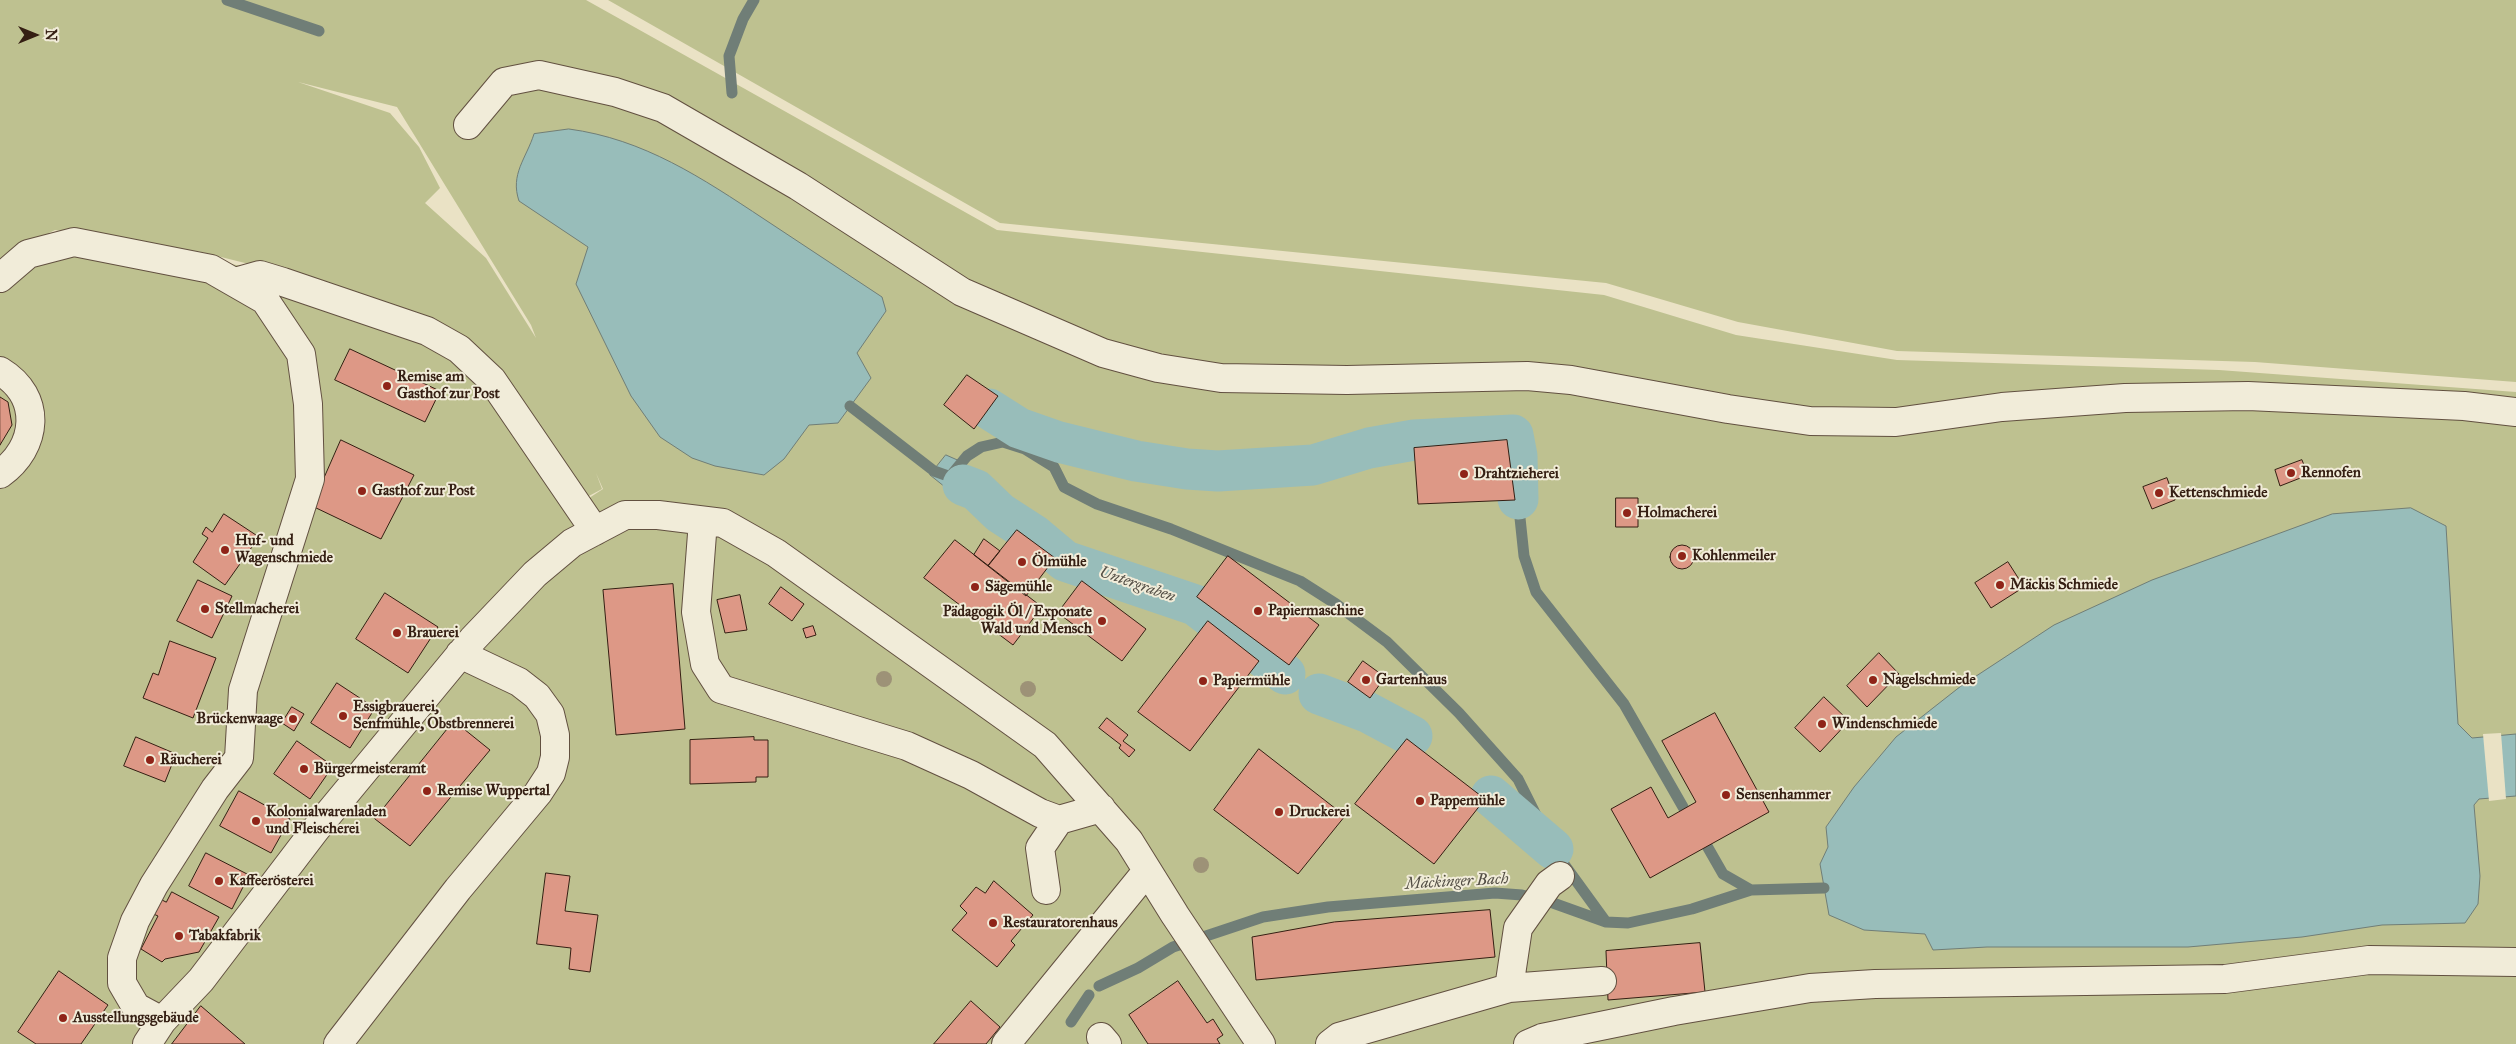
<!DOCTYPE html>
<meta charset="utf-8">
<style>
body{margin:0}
#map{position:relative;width:2516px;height:1044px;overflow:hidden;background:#eae2c5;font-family:"IM FELL Great Primer",serif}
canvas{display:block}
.north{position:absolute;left:10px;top:10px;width:50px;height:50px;-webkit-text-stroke:4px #f1ecd9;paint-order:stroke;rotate:90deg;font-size:14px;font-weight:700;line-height:20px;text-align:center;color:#351f13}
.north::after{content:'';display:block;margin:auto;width:18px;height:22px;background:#351f13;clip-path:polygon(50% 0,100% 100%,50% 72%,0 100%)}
</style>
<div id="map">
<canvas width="2516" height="1044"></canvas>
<div class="north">N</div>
</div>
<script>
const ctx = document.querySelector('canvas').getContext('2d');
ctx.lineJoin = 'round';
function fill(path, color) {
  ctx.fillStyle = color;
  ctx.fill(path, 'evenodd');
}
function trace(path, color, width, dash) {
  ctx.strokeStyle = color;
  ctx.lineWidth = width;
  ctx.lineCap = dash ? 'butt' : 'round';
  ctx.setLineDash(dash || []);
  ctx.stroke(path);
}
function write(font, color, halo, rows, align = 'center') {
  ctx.font = font + ' "IM FELL Great Primer",serif';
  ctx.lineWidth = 4;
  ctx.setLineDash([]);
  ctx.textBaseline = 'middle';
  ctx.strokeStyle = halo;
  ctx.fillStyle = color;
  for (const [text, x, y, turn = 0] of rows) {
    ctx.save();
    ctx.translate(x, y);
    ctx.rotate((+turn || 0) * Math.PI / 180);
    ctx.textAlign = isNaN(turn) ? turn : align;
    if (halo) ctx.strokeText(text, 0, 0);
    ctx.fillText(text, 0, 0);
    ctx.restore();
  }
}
fill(new Path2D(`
 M0,0H586L997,230L1604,295L1736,335L1897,360L2219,370L2516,392V1044H0ZM298,82L397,107L531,325L536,338L486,258L425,203L440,188L419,147L390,113ZM55,230L201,252L281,272L452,328L486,358L587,497L602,489L596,473L603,489L586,500L460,344L254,268L49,233Z
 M608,0H2516V382L2255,362L1897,351L1738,322L1606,283L1000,223Z`), '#bec190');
const water = new Path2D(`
 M569,129C644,139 702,178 764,219C803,245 843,271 882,297L886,311L857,353L871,378L838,423L809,425L784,459L764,475L715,466L692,458L660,437L631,396L576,284L588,247L519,201C510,174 526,159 534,134Z
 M946,455L962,462L984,480L965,503L930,475Z
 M2411,508L2446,526L2458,724L2472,738L2516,734V796L2479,799L2474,805L2480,876L2478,904L2465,923L2382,925L2302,937L2188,947H1987L1933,950L1925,934L1864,930L1829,915L1820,864L1828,847L1826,827L1854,787L1896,737L1961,686L2054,625L2152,580L2332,514Z`);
fill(water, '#98bdba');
trace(water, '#707e77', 1);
fill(new Path2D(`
 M2501,733L2506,799L2489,801L2483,734Z`), '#eae2c5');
trace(new Path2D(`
 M227,0L319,31
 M732,93L729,56L743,19L754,0
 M850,406L934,471L948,476
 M953,473L967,456L981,447L1003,442L1025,449L1054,467L1064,487L1097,504L1171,529L1275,571L1300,581L1336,604L1387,642L1459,713L1518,779L1553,849L1606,922
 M1518,499L1524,556L1536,592L1624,704L1683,807
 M1707,846L1723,874L1751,890
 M1099,986L1138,968L1173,947L1263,917L1328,907L1495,893L1522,895L1553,903L1606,922L1628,923L1692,909L1751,890L1824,888
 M1071,1022L1089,995`), '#707e77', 11);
trace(new Path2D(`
 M989,409L1019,428L1059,442L1136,461L1187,469L1218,471L1313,465L1369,448L1414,440L1513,435L1517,456L1518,499
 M963,485L976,490L1000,513L1034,535L1065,561L1195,605L1285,674
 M1319,694L1367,712L1412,736
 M1491,796L1553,849`), '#98bdba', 41);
const building = new Path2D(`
 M350,349L440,391L425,422L335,380Z
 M967,375L998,396L974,429L944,405Z
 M0,397L8,402L12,425L0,445Z
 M341,440L414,475L381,539L312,506Z
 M1507,440L1515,500L1418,504L1414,448Z
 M2302,460L2308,475L2280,486L2275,470Z
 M2167,478L2175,500L2152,509L2143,487Z
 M1616,498H1638V527H1616Z
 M224,514L259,537L225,585L193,562L208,538L202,534L206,527L212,532Z
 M1017,530L1055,558L1026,596L988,566Z
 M984,539L1000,551L988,566L974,555Z
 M955,540L1042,607L1013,645L924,578Z
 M1670 557a12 12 0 1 1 24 0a12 12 0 1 1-24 0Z
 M1228,556L1319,625L1289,665L1197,597Z
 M2008,562L2024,587L1991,608L1975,583Z
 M198,580L232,596L212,638L177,621Z
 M1082,581L1146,629L1122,661L1058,613Z
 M673,584L685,729L616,735L603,590Z
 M781,587L804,604L792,621L769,604Z
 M385,593L438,627L408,673L356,639Z
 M740,595L747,630L725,633L717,600Z
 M1208,621L1259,661L1190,751L1138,712Z
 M813,626L816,635L806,638L803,629Z
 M170,641L216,658L193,718L143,698L153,673L158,675Z
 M1879,653L1899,674L1867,707L1847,686Z
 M1363,661L1385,677L1370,698L1348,682Z
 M337,683L375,708L350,748L311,723Z
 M1824,697L1849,721L1820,752L1795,728Z
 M292,707L304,714L294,731L282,723Z
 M1715,713L1769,812L1650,878L1611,809L1651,787L1668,818L1696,802L1662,741Z
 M1107,718L1128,735L1123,741L1135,750L1129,757L1119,748L1121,745L1099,728Z
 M454,721L490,750L410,846L375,819Z
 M136,737L176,754L165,782L124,766Z
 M754,737V740H768V777H756V782L690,784V740Z
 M1407,739L1485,799L1434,864L1355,804Z
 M297,741L333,766L310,799L274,774Z
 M1259,749L1345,816L1298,874L1214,810Z
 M239,791L290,819L271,853L220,826Z
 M206,853L249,875L232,909L189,886Z
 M546,873L570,876L565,911L598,915L590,972L569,969L571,948L537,944Z
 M994,881L1033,915L1011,941L1015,945L997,967L952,930L967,913L960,906L976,887L985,893Z
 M172,892L219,917L199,952L165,959L162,962L141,949L158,916L149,912L156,897L166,902Z
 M1490,910L1495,957L1256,980L1252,937L1334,922Z
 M1700,943L1705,992L1608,1000L1606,951Z
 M59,971L108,1005L81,1044H36L18,1032Z
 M1178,981L1207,1023L1213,1019L1223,1035L1217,1039L1220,1044H1148L1129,1015Z
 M971,1001L1000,1027L986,1044H934Z
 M201,1006L245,1044H172Z`);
fill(building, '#dd9886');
trace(building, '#351f13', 1);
const minor = new Path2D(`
 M468,125L504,82L539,75L615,92L663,108L798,186L962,292L1103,353L1158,368L1221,378L1347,380L1527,376L1571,380L1728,409L1810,421L1896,422L2002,407L2125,398L2248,396L2464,406L2516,412
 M0,278L28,254L74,242L211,269L265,300L301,354L308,404L310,479L243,690L239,758L215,789L154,885L135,921L122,958V983L136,1007L162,1021
 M235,282L260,275L283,282L427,331L459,349L492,380L595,531
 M0,371C43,397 38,447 0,474
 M703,521L696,612L705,664L721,689L907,746L971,775L1040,813L1059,820L1101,808
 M1046,890L1040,848L1059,820
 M1509,988L1602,981
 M1101,1037L1107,1044
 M147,1044L162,1021L201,980L316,829L473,639L535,574L572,543L625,515H658L723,523L776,553L1045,745L1129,841L1175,915L1261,1044
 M338,1044L458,889L538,793L551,773L555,757V735L550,714L537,696L519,682L460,654
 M1006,1044L1147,871
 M1330,1044L1339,1037L1509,988L1518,928L1549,884L1560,876
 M1528,1044L1542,1038L1674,1011L1810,988L1875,984L2225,979L2369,960L2516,962`);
trace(minor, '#625040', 30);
trace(minor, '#f1ecd9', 28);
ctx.fillStyle = '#9d9277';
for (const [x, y] of [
 [884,679],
 [1028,689],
 [1201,865]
]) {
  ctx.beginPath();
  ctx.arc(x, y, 8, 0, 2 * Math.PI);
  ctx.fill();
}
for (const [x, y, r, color] of [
 [387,386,5,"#8f2418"],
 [2291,473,5,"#8f2418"],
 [1464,474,5,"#8f2418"],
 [362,491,5,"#8f2418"],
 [2159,493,5,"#8f2418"],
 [1627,513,5,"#8f2418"],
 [225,550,5,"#8f2418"],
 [1682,556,5,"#8f2418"],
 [1022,562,5,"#8f2418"],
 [2000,585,5,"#8f2418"],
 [975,587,5,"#8f2418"],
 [205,609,5,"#8f2418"],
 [1258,611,5,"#8f2418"],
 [1102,621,5,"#8f2418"],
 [397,633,5,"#8f2418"],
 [1366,680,5,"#8f2418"],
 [1873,680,5,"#8f2418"],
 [1203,681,5,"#8f2418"],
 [343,716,5,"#8f2418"],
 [293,719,5,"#8f2418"],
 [1822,724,5,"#8f2418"],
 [150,760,5,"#8f2418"],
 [304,769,5,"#8f2418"],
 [427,791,5,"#8f2418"],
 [1726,795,5,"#8f2418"],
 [1420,801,5,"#8f2418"],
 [1279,812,5,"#8f2418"],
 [256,821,5,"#8f2418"],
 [219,881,5,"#8f2418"],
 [993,923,5,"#8f2418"],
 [179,936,5,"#8f2418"],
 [63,1018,5,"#8f2418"]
]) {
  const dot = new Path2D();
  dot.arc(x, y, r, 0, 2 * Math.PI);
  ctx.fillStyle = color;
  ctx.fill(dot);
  trace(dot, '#f1ecd9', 2);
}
write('bold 15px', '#351f13', '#f1ecd9', [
 ["Remise am",397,377],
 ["Gasthof zur Post",397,394],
 ["Rennofen",2301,473],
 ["Drahtzieherei",1474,474],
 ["Gasthof zur Post",372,491],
 ["Kettenschmiede",2169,493],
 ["Holmacherei",1637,513],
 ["Huf- und",235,541],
 ["Wagenschmiede",235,558],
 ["Kohlenmeiler",1692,556],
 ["Ölmühle",1032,562],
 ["Mäckis Schmiede",2010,585],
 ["Sägemühle",985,587],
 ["Stellmacherei",215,609],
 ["Papiermaschine",1268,611],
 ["Pädagogik Öl / Exponate",1092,612,"right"],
 ["Wald und Mensch",1092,629,"right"],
 ["Brauerei",407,633],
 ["Gartenhaus",1376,680],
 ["Nagelschmiede",1883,680],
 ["Papiermühle",1213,681],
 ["Essigbrauerei,",353,707],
 ["Senfmühle, Obstbrennerei",353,724],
 ["Brückenwaage",283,719,"right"],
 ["Windenschmiede",1832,724],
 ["Räucherei",160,760],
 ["Bürgermeisteramt",314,769],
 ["Remise Wuppertal",437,791],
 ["Sensenhammer",1736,795],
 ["Pappemühle",1430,801],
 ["Kolonialwarenladen",266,812],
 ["und Fleischerei",266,829],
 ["Druckerei",1289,812],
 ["Kaffeerösterei",229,881],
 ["Restauratorenhaus",1003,923],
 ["Tabakfabrik",189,936],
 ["Ausstellungsgebäude",73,1018]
], 'left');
write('italic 16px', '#534e45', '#f1ecd9', [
 ["Untergraben",1137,585,19],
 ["Mäckinger Bach",1457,882,-3]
]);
</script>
